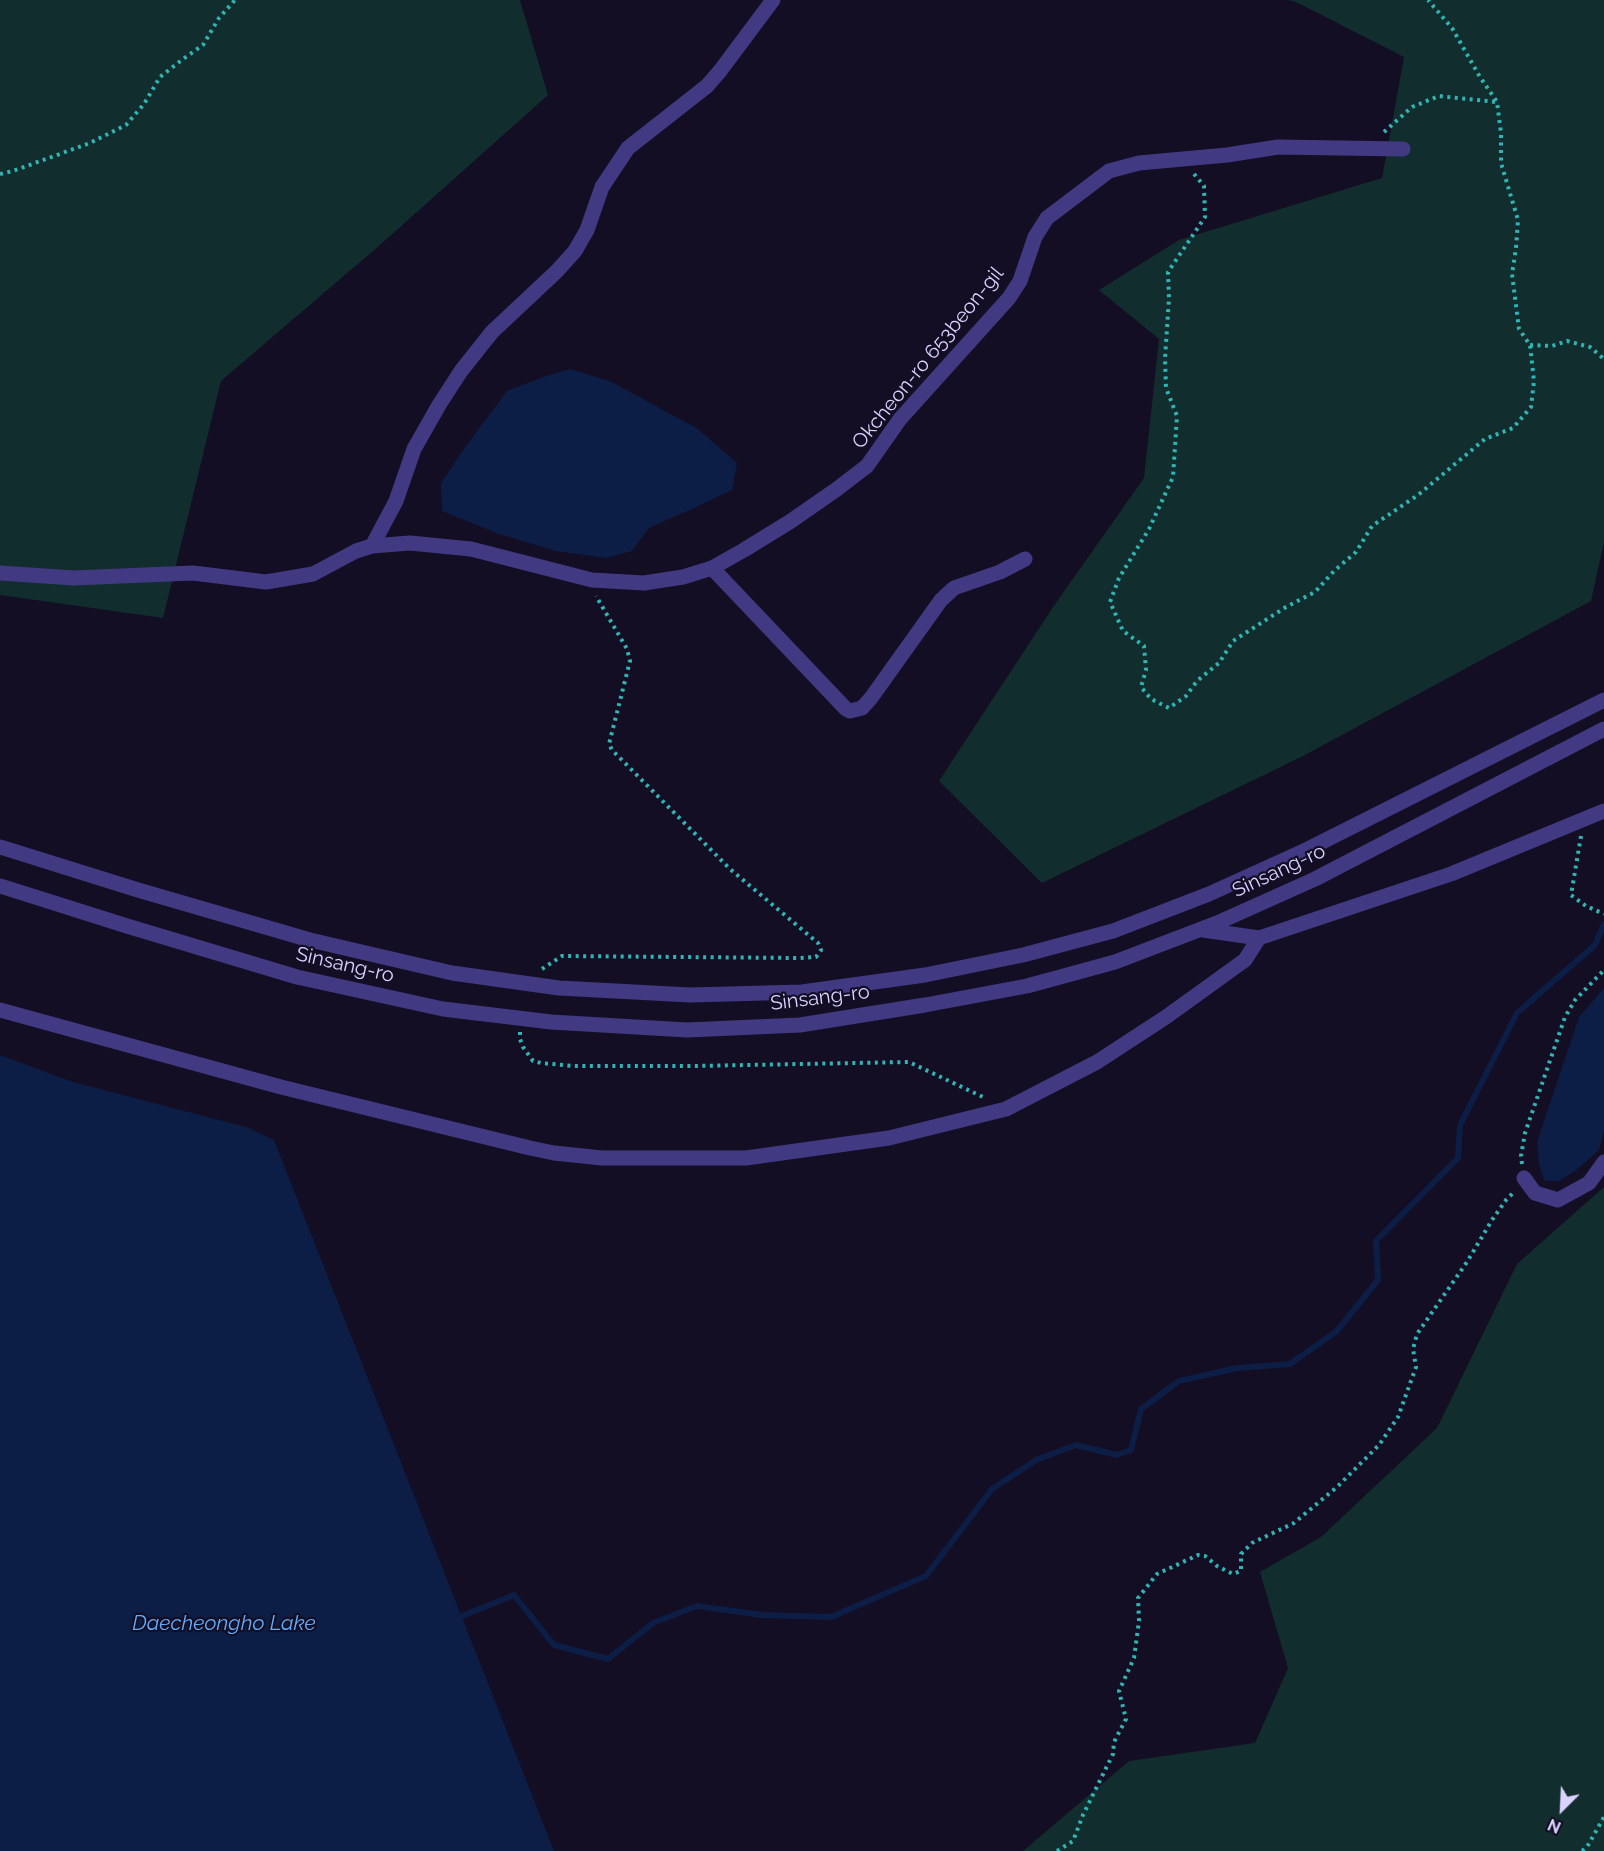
<!DOCTYPE html>
<style>
body{margin:0}
#map{position:relative;width:1604px;height:1851px;overflow:hidden;background:#130e24;font-family:Raleway,sans-serif}
canvas{display:block}
.north{position:absolute;left:1532px;top:1779px;width:60px;height:60px;-webkit-text-stroke:4px #130e24;paint-order:stroke;rotate:204deg;font-size:16px;font-weight:700;line-height:24px;text-align:center;color:#dad2ff}
.north::after{content:'';display:block;margin:auto;width:21px;height:27px;background:#dad2ff;clip-path:polygon(50% 0,100% 100%,50% 72%,0 100%)}
</style>
<div id="map">
<canvas width="1604" height="1851"></canvas>
<div class="north">N</div>
</div>
<script>
const ctx = document.querySelector('canvas').getContext('2d');
ctx.lineJoin = 'round';
function fill(path, color) {
  ctx.fillStyle = color;
  ctx.fill(path, 'evenodd');
}
function trace(path, color, width, dash) {
  ctx.strokeStyle = color;
  ctx.lineWidth = width;
  ctx.lineCap = dash ? 'butt' : 'round';
  ctx.setLineDash(dash || []);
  ctx.stroke(path);
}
function write(font, color, halo, rows, align = 'center') {
  ctx.font = font + ' Raleway,sans-serif';
  ctx.lineWidth = 4.5;
  ctx.setLineDash([]);
  ctx.textBaseline = 'middle';
  ctx.strokeStyle = halo;
  ctx.fillStyle = color;
  for (const [text, x, y, turn = 0] of rows) {
    ctx.save();
    ctx.translate(x, y);
    ctx.rotate((+turn || 0) * Math.PI / 180);
    ctx.textAlign = isNaN(turn) ? turn : align;
    if (halo) ctx.strokeText(text, 0, 0);
    ctx.fillText(text, 0, 0);
    ctx.restore();
  }
}
fill(new Path2D(`
 M0,0H520L548,95L380,245L221,381L163,618L0,595Z
 M1288,0H1604V542L1591,601L1303,756L1042,883L939,781L1053,607L1144,478L1159,339L1099,290L1179,240L1382,178L1404,57L1296,2Z
 M1604,1187V1851H1023L1129,1761L1255,1743L1288,1668L1260,1572L1321,1537L1437,1428L1517,1264Z`), '#122d2e');
fill(new Path2D(`
 M570,369L612,382L698,429L737,463L732,490L692,509L649,528L632,551L606,558L556,551L499,534L442,511L441,483L463,450L507,391L543,377Z
 M1604,988V1130L1599,1150L1575,1171L1559,1181H1545L1539,1165L1537,1142L1579,1017Z
 M0,1055L73,1082L246,1127L274,1140L554,1851H0Z`), '#0c1e45');
trace(new Path2D(`
 M462,1616L514,1595L554,1645L608,1659L653,1623L697,1606L762,1615L831,1617L926,1576L992,1489L1036,1460L1076,1445L1117,1455L1131,1450L1141,1409L1179,1381L1237,1368L1290,1364L1337,1331L1378,1280L1376,1241L1458,1158L1460,1125L1517,1013L1595,945L1604,924`), '#0c1e45', 6);
trace(new Path2D(`
 M1384,132L1412,107L1439,96L1496,102
 M0,174L13,171L90,143L126,125L144,104L160,77L183,59L203,45L219,18L235,0
 M1194,174L1204,186L1205,217L1168,272L1169,298L1165,359L1166,388L1177,416L1173,477L1149,529L1119,578L1110,602L1123,631L1144,646L1146,670L1141,687L1151,699L1169,708L1186,696L1197,681L1219,663L1233,641L1286,607L1315,592L1334,571L1356,552L1372,526L1418,495L1485,439L1513,428L1531,407L1534,381L1530,345L1519,329L1512,274L1516,248L1518,220L1501,163V133L1497,102L1480,77L1452,28L1428,0
 M1530,345L1552,346L1567,341L1590,347L1604,359
 M1581,836L1571,895L1586,906L1604,914
 M542,969L562,956L799,958L816,957L821,950L818,943L730,869L612,750L609,744L630,661L627,649L596,596
 M520,1032V1039L523,1047L533,1061L541,1063L573,1066H693L909,1062L983,1097
 M1522,1164L1521,1156L1525,1133L1565,1017L1575,1000L1604,970
 M1057,1851L1073,1841L1083,1815L1113,1754L1114,1742L1126,1719L1119,1691L1134,1658L1139,1621L1138,1598L1157,1574L1198,1555L1205,1556L1217,1566L1233,1574L1241,1571V1554L1252,1543L1294,1523L1337,1487L1379,1445L1398,1417L1416,1367L1413,1349L1417,1334L1467,1262L1492,1220L1506,1200L1514,1192
 M1582,1851L1587,1847L1604,1817`), '#30b4b4', 4, [3, 4.5]);
trace(new Path2D(`
 M372,546L396,501L414,449L439,405L461,371L492,332L557,271L575,251L587,230L602,187L628,148L707,86L720,71L773,0
 M712,568L846,709L850,711L862,708L871,698L941,600L954,588L1000,572L1025,559
 M0,573L74,578L193,573L266,582L313,574L356,551L372,546L410,543L471,549L592,580L644,583L683,577L712,568L744,550L791,521L837,489L867,466L900,419L1009,298L1020,281L1035,237L1047,218L1109,171L1139,163L1227,155L1278,147L1403,149
 M0,847L138,890L310,940L452,973L559,988L690,995L802,992L925,975L1023,955L1113,931L1209,894L1308,849L1604,700
 M0,886L127,926L297,977L443,1009L551,1022L687,1030L800,1025L925,1005L1027,986L1115,962L1217,923L1315,879L1604,729
 M1203,930L1259,938L1451,874L1604,811
 M0,1010L281,1087L530,1148L554,1153L602,1158H746L889,1138L1006,1109L1097,1062L1166,1017L1245,960L1259,938
 M1524,1178L1535,1193L1558,1200L1589,1183L1604,1162`), '#413a82', 15);
write('20px', '#dad2ff', '#130e24', [
 ["Okcheon-ro 653beon-gil",928,358,-51],
 ["Sinsang-ro",1279,871,-25],
 ["Sinsang-ro",345,965,13],
 ["Sinsang-ro",820,998,-7]
]);
write('italic 21px', '#61acfd', '#130e24', [
 ["Daecheongho Lake",224,1624]
]);
</script>
